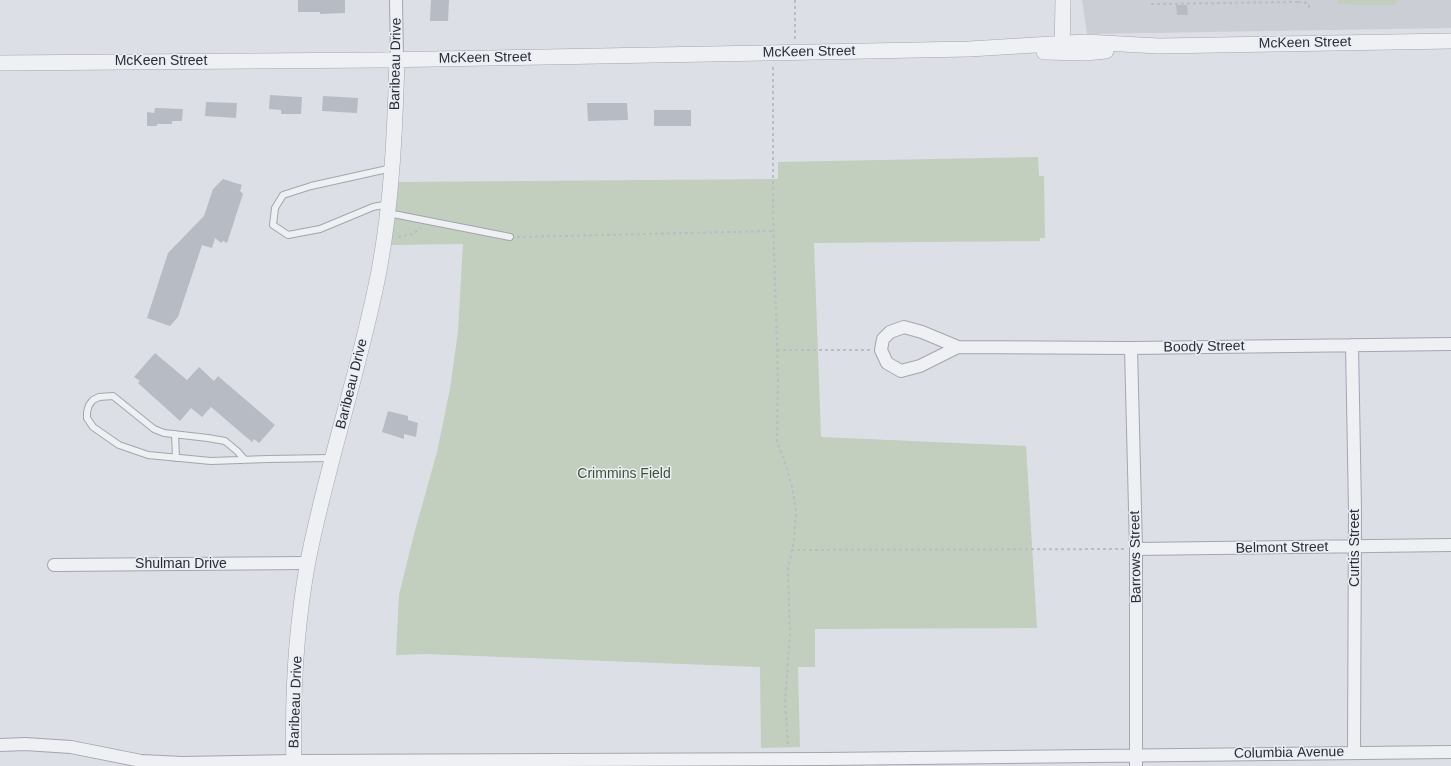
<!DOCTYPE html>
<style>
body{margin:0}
canvas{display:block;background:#dcdfe5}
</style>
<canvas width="1451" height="766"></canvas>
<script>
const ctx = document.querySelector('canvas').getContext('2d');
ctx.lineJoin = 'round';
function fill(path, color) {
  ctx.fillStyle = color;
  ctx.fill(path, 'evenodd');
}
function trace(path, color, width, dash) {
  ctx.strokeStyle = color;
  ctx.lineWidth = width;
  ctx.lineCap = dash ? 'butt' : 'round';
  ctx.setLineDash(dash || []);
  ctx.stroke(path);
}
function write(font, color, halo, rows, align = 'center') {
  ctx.font = font + ' Arial,sans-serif';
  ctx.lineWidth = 3;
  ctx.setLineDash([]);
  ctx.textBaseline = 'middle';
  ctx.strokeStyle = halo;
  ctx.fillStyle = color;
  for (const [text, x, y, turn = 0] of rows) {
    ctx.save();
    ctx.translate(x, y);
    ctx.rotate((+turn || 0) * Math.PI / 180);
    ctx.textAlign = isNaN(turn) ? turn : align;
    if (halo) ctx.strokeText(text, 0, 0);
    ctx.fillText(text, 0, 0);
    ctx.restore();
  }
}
fill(new Path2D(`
 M1082,0H1451V28L1087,34Z`), '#cbced5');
fill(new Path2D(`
 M1337,0H1400L1394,5H1353L1349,4H1339Z
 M1038,157L1039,176H1044L1045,238H1040V241L814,243L821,437L1026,446L1037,628L815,629V667H798L800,747L761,748L760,667L426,654L396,655L399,595L413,538L437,452L450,389L458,331L463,244L391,245L398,182L778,179V162Z`), '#c2cebe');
fill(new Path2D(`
 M298,0H345V13L320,14V12H298Z
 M431,0H449L448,21H430Z
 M1176,5H1187L1188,15H1177Z
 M270,95L302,97L301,114H281V110L269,109Z
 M323,96L358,98L357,113L322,111Z
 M206,102L237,103L236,118L205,116Z
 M587,103H627L628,120L588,121Z
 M155,108L183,109L182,121H172V124H157V126H147V112L154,113Z
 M654,110H691V126H654Z
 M223,179L242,185L240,191L243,194L227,243L223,241L221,243L215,238L212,248L202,245L178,317L170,326L147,318L168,253L204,216L213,189Z
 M155,353L187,380L199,367L214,381L218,376L275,425L259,443L254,439L252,442L211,407L202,417L191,408L180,421L138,383L140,381L134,377Z
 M388,411L408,416V420L418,423L416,437L404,434V439L382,432Z`), '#b7bbc4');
const service = new Path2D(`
 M389,204L373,207L320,229L288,235L273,225L275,208L283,195L311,186L392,168
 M388,213L510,237
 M175,434L176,458
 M245,460L237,451L225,441L208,438L164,433L154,429L113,396L99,397L93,400L89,405L87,412V418L93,427L119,445L148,455L211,461L268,459L331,458`);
const minor = new Path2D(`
 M396,0L397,59
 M1352,345L1355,510L1354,752
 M958,347L920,366L901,371L887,363L881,350L883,339L890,332L904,327L922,332L958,347L1131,348L1451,344
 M1131,348L1136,549V766
 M1136,549L1451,545
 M54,565L308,563
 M0,745L25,744L71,747L141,761L182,763L294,761L825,759L1451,752`);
const tertiary = new Path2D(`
 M1044,52L1085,53L1106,51
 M1062,52L1063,0
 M0,63L380,60L765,53L969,49L1085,42L1159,46L1451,41
 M294,766C292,700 296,627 308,561C327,464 360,369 379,271C392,201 395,130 397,59`);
trace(service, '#a2a6ae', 8);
trace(minor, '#a2a6ae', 14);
trace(tertiary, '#a2a6ae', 16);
trace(new Path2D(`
 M795,0V39
 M1298,2L1307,3L1309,4V9
 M1151,4L1298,2V0
 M773,67V217L778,378L777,442L784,459L792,486L796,511L794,540L788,570L790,634L785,702L788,746
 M398,237L413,234L421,228
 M517,237L774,231
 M777,350H870
 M791,550L1125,549`), '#bbbdc3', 2, [3, 3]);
trace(service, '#eef0f4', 6);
trace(minor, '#eef0f4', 12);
trace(tertiary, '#eef0f4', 15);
write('14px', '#282d39', '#ebeef3', [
 ["McKeen Street",1305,43,-1],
 ["McKeen Street",809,52,-1],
 ["McKeen Street",485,58,-1],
 ["McKeen Street",161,61],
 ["Baribeau Drive",396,64,-89],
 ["Boody Street",1204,347,-1],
 ["Baribeau Drive",352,384,-76],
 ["Belmont Street",1282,548,-1],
 ["Curtis Street",1355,548,-90],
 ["Barrows Street",1136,557,-91],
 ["Shulman Drive",181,564],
 ["Baribeau Drive",296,702,-88],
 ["Columbia Avenue",1289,753,-1]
]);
write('14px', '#3b5337', '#ebeef3', [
 ["Crimmins Field",624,474]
]);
</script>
